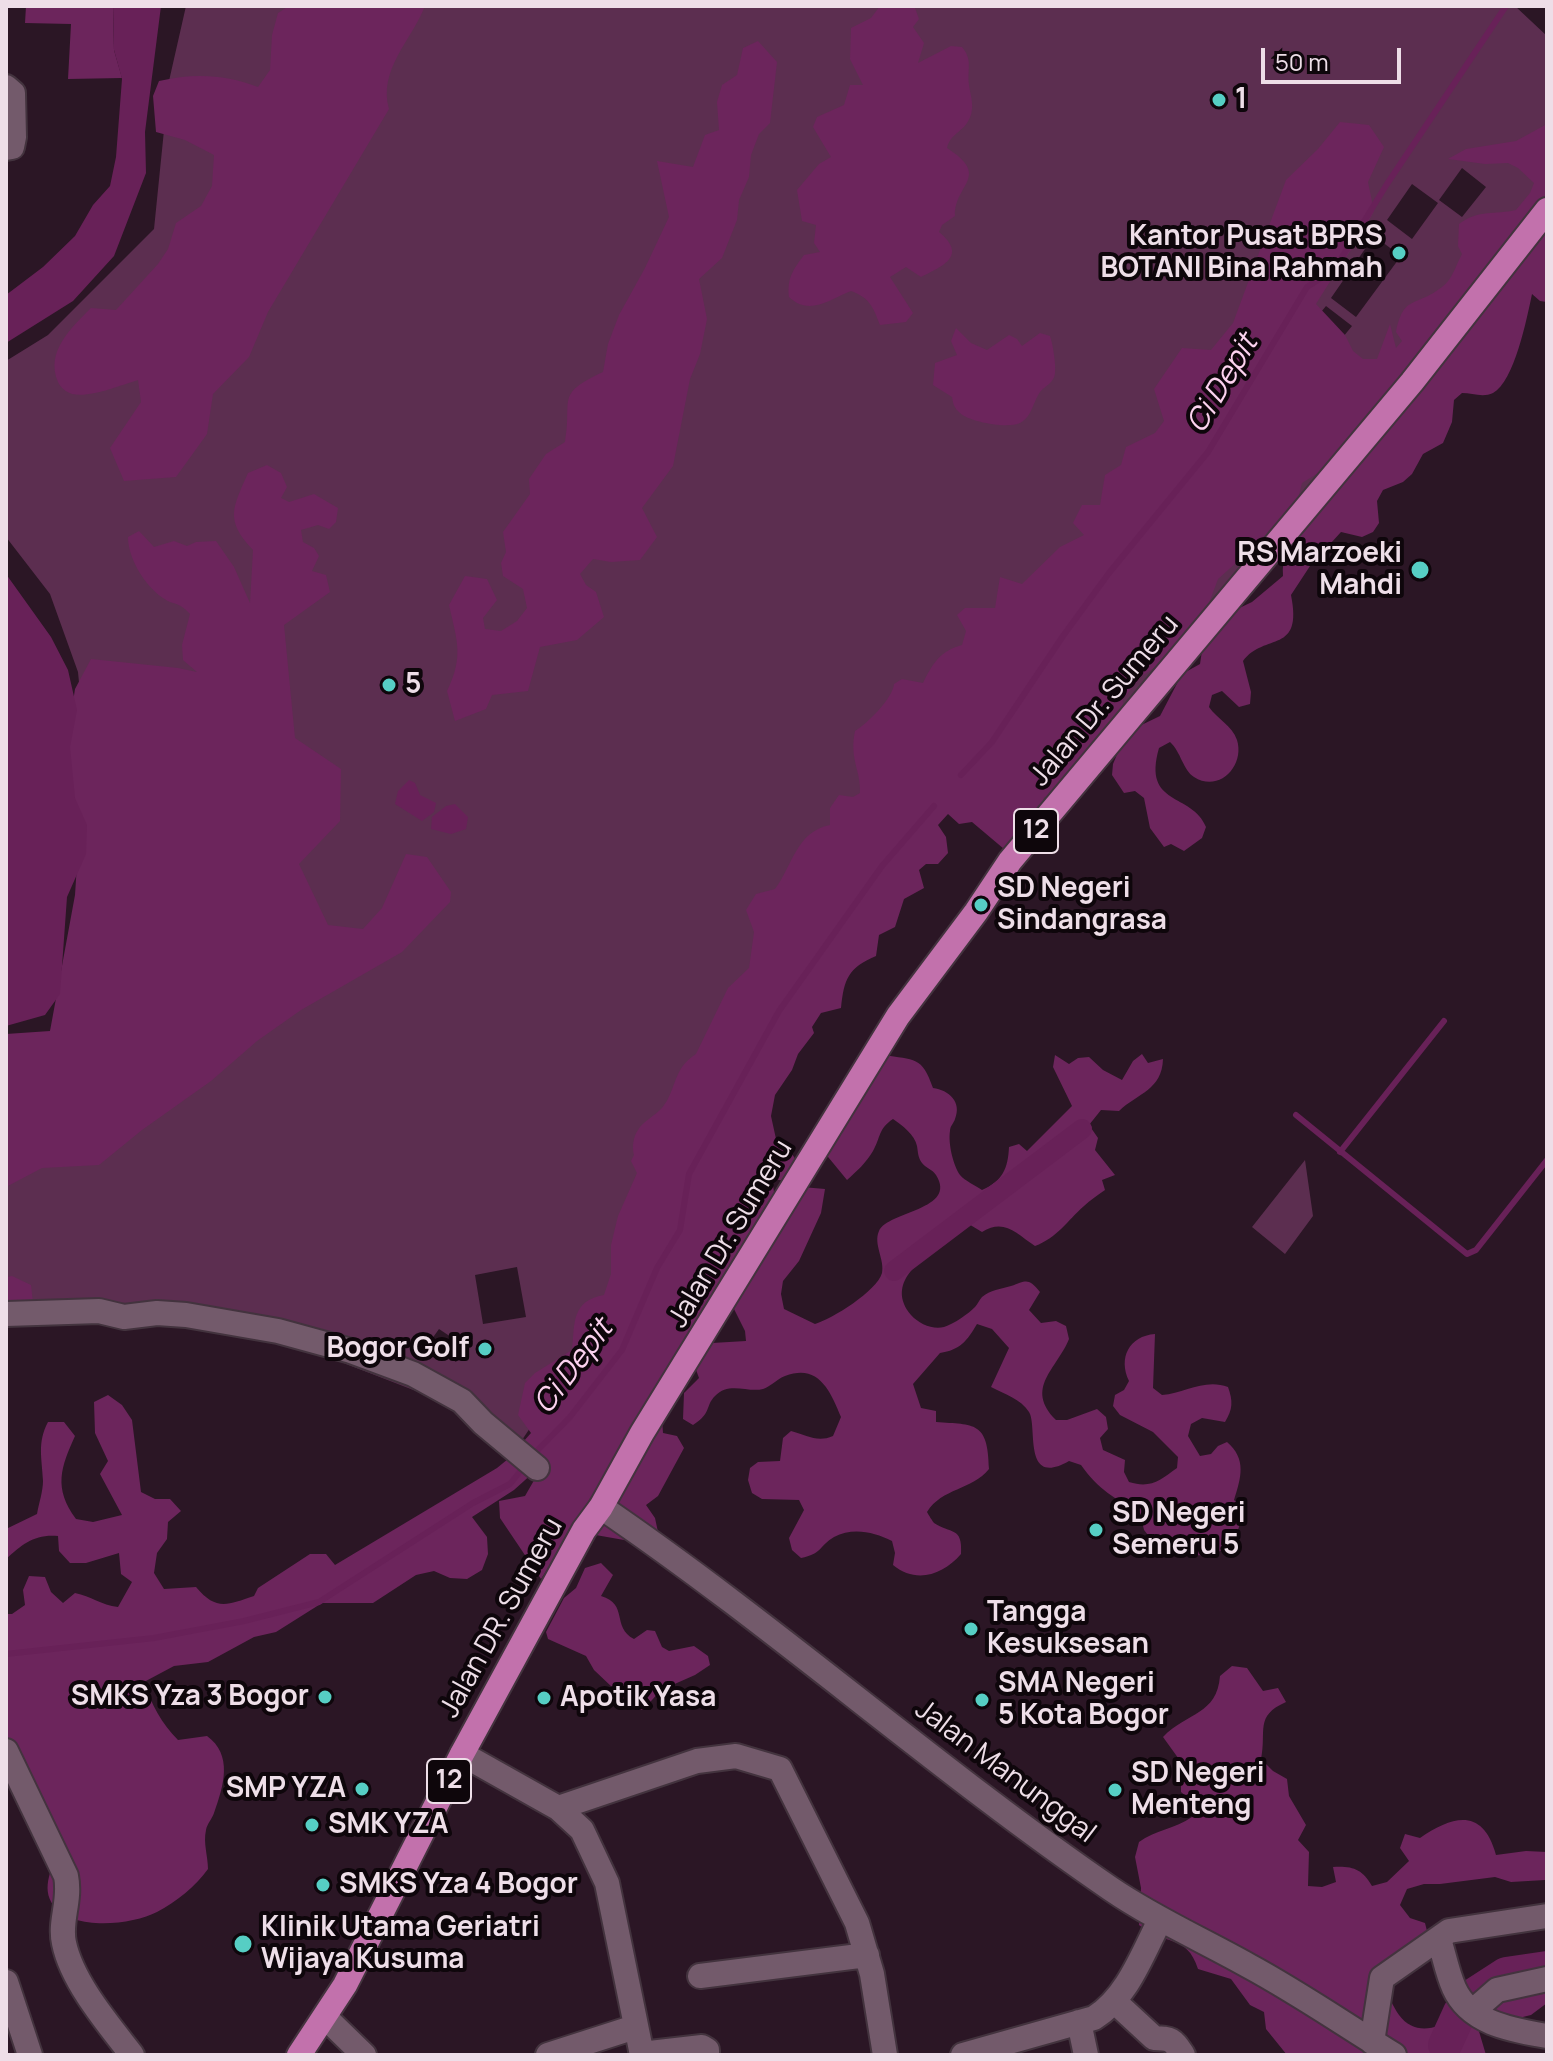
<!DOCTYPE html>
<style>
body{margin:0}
#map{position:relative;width:1553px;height:2061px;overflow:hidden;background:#2b1625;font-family:Manrope,sans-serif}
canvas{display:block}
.frame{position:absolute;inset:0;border:8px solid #eedee8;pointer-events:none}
.scale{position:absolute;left:1261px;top:48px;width:140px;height:36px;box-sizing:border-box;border:4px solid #eedee8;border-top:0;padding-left:10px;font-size:24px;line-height:28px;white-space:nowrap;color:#eedee8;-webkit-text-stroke:6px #0e060b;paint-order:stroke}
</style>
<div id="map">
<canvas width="1553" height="2061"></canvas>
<div class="frame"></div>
<div class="scale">50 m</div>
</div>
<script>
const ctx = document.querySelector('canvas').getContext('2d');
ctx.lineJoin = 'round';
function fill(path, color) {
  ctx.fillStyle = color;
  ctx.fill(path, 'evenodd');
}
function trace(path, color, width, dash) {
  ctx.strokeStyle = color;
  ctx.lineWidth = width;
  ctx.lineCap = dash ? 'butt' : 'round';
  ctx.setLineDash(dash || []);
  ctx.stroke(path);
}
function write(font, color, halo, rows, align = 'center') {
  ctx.font = font + ' Manrope,sans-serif';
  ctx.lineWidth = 8;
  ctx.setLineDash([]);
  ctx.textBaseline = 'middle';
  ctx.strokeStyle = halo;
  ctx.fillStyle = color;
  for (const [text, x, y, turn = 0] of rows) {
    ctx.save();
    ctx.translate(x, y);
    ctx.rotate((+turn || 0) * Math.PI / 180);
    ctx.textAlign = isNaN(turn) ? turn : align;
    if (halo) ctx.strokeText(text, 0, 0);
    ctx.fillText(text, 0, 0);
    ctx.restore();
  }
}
fill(new Path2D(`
 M186,6H1515L1547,36V181L1443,302L1263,549L1009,845L953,794L518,1446L483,1417L305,1348L213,1330L6,1306V1046L50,1032L98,881L78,672L50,594L6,537V361L48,335L154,229L169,81ZM1462,168L1486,187L1462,217L1439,200ZM1412,184L1438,203L1412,239L1387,220ZM1374,236L1401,256L1356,317L1331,298ZM1326,306L1352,326L1343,337L1317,317ZM517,1267L526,1317L483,1324L475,1275ZM439,1329L466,1347L456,1362L429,1343Z
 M1305,1160L1313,1216L1285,1254L1252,1227Z`), '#5c2e50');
fill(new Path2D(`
 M26,6H113L114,50L122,78L68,79L71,24L25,23Z
 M289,6H425C411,41 378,70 389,109L268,312L249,357L213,394L207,434L176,477L124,481L110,448L141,402L138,380C121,385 91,398 72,394C66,392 60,387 58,382C45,352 71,328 91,308L116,310L158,264L168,249L176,223L201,206L212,186L214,155L185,140L156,132L153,96L159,81C192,73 226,74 258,87L270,70L272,35L278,13Z
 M880,6L915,8L919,19L913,27L924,43L918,63L951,46L962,47C973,60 967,69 969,85C971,98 976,110 967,123C960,133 950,135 947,148C992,177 954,184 955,216L942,225L939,232C968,256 943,266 921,277L906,267L890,277L913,313L906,322L880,325C873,307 870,298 851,291C829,300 809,316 789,297C787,278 793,270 804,255L820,252L814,243L816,225L802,221L797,190L819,164L831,157L813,127L817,117L844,105L850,85H863L850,59L851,28L871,18Z
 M758,41L777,62L770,123L759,134L751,155L749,177L739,200L737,220L722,258L699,279L707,319L700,354L690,379L673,466L642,508L657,537L640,560L611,562L593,559L580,574L586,585L596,592L604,617L577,640L540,647L528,691L492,695L486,709L455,721L447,691C464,656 457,641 449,605L465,576L487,579L497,600L483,618L485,629L501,631L517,621L527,608L523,589L503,576L501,563L506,552L503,532L530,494L529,479L546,454L565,442C573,398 554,395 603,372L608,344L619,315L645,268L669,217L657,161L693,167L705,135L719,130L717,102L722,85L737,75L743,48Z
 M1340,122L1369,125L1384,147L1368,182L1374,211C1357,244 1335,272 1316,304L1345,335L1353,351L1363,359H1377L1390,324L1396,348L1402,341L1396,332C1404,294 1415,308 1442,287C1452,280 1456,265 1462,254L1458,246L1459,224C1479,209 1495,215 1516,210L1530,193L1534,183L1518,168L1508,163L1485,164L1448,159L1466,149L1516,141L1547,124V302L1540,301L1532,294C1527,318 1514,382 1493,393C1483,398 1472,393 1462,393L1454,400L1452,422L1443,443L1423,454L1412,474L1403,482L1383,490L1377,501L1379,523L1373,532L1362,537L1341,532L1310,566L1291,595C1303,655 1265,632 1243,661L1251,692L1250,704L1239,707L1222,691L1212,695L1209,707C1217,719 1232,725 1237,740C1245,766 1219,793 1194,777C1183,770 1181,752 1170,742L1159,748C1142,807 1192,792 1206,827L1202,838L1184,851L1171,844L1164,847L1150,828L1144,798L1135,791L1124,793L1112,775L1113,764L1121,745L1133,729L1160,716L1182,674L1200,664L1203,644L1233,611L1252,602L1283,576C1280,540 1316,494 1334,463L1302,483L1297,503L1282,530L1246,554L1218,579L1203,619L1182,649L1142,676L1123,699L1122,721L1064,793L1044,797L1040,812L1004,849L972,822L959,824L948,814L938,825L946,837L948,853L938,864H926L919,870L924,888L904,899L895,927L879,935L876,956C848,968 844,979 841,1008L821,1013L812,1027L814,1033L798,1054L792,1070L775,1095L771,1116L778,1148L792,1154L802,1169L793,1182L772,1179L774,1192L782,1198L802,1187L825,1189L821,1213L799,1261L783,1281L781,1294L784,1309L815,1324C832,1319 877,1291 882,1273C885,1260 873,1244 879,1231C888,1211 958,1210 936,1175C932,1169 926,1168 922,1163C918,1158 918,1152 917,1146C915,1135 902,1125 893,1119C878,1129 881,1137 873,1151C866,1163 857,1171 847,1180L824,1152L883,1055C915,1060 922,1056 933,1088C949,1090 962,1102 955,1119C954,1123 950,1126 950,1131C948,1143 953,1165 960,1175C965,1181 975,1185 982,1190C1003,1181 1008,1168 1009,1147L1019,1144L1027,1151L1072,1106L1053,1067L1055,1055L1069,1064L1078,1058L1089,1057L1103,1070L1122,1080L1133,1061L1142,1054L1148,1063L1163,1059C1162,1090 1138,1093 1119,1111L1101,1110L1089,1125L1098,1138L1095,1150L1115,1175L1102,1180L1105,1190C1098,1195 1090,1200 1084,1206C1067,1221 1057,1238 1035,1246C1016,1233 1004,1218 982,1232L967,1223C960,1230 953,1239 945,1244C921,1258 885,1284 911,1315C919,1324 933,1330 944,1327C954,1324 968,1314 975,1307C978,1304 979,1300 982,1297C990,1290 1001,1289 1011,1286C1026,1281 1028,1277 1040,1292L1029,1310L1041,1323L1056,1321L1066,1326L1069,1339C1057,1369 1024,1388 1056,1420H1067L1097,1409L1106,1417L1108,1429L1100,1438L1103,1450L1125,1460L1124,1472L1129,1482C1151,1489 1160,1480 1177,1468L1178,1457L1153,1432L1120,1415L1113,1406L1115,1395L1124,1390L1129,1381C1118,1358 1129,1336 1155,1334L1153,1388L1162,1395C1185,1393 1205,1378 1228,1387C1233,1401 1233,1409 1225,1422L1202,1418L1191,1424L1188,1436L1200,1456L1211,1454L1218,1446L1227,1442C1247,1459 1241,1478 1234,1500L1242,1508C1239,1564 1199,1559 1159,1549L1144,1530L1140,1513C1114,1498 1099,1490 1081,1465L1069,1461C1022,1488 1038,1426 1029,1412C1021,1399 1004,1394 991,1387L1009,1348L992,1329L977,1324C967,1341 960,1350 940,1353L913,1384L921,1408L936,1411V1422C975,1425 988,1421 989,1469C972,1490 942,1488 927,1512C928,1514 933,1522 934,1523C950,1534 963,1526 961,1554C943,1575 916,1584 893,1565L895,1553L892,1541C874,1532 853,1527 834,1537C819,1546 822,1554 801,1558L792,1550L789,1538L804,1510L799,1500L762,1499L752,1493L748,1480L750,1468L758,1462L780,1461L783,1438L791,1431C807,1435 817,1443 833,1436L841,1417C830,1390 818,1363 785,1376C777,1379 770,1387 763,1389C748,1393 729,1381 715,1396C705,1406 712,1413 693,1425L683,1419L684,1393L699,1378L695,1367L712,1343L746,1341L745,1331L731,1303L662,1419L663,1433L677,1436L684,1448L658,1496L646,1505L655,1518L658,1532L641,1543L590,1534L568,1538L541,1579L500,1518L499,1501L525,1496L544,1463L514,1490L472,1517L487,1537L488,1554L482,1570L467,1579L450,1578L434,1571L416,1575L373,1603H322L276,1632L254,1637L208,1662L174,1666L144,1682C151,1704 162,1724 178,1740L207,1736C233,1755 224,1785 214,1813C212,1819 207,1824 206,1830C203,1843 208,1856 208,1869C196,1886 176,1902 157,1912C132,1925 73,1931 54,1906C39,1887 55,1867 56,1847C56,1836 19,1762 12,1746L6,1738V1614H12L25,1605L23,1590L29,1576L45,1577L51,1592L63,1603L75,1593C91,1596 101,1605 118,1607L132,1582L121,1574L119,1553L86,1563H70L59,1551L58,1536C34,1534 23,1544 6,1559V1529L37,1514C39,1503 43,1491 43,1481C42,1458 37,1443 48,1422H64L75,1436C61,1467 53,1488 76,1519L93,1522L122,1515L100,1474L108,1461L95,1433L94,1402L108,1395L122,1405L132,1420L141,1492L155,1499H170L181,1511L168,1522L167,1539L157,1553L154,1573L164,1589L196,1587C216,1611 227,1605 254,1596L258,1588L310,1554H326L335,1565L497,1468L508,1459L531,1433L518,1415L525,1383L535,1373L572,1350C575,1323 571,1301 604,1295L611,1274V1245L618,1216L637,1173L631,1161L634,1155C632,1147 633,1137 638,1130C643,1121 655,1116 662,1108C677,1090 672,1069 696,1054L728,988L749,968L754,932L746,910L756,894L775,889C793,865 796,832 830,825V808L839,795L853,797L860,793C861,770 849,759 855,731C867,724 893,698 894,684L902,679L923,683C933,663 940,651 962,645L966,631L957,615L965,608H995L1000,577L1022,584L1060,547L1084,535L1073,523L1082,505H1100L1105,475L1121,465L1126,447L1155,433L1164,421L1154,389L1182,348L1211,350L1233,323L1286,180L1318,149Z
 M956,328L971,343L987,350L1009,335L1017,339L1022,346L1040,333L1050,336C1053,345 1056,364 1055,373C1054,383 1046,385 1040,392C1033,402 1032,417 1020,423C1008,429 969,422 960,413C954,408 953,403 952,397L933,385L935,363L957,355L951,341Z
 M267,465L281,473L287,487L281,498L289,502L314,494L338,508L336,522L329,529L318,525L301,530L303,542L314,548L319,556L312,571L326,575L330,592L284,625L295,738L341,769L340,821L299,864L328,925L363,929L382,908L406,854L427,857L451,892L450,902L402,952L301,1010L257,1041L211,1081L142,1130L99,1165L42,1168L6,1187V1034L50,1031L75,895L80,818L64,761L75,689L91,659L178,668L197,672L183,660L182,645L190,614C177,600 174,606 163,598C144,585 128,558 128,537L139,531L154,547L174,541L187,546L196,542L216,541L234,567L250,603L253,550C224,520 233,507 248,473Z
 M12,1276L31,1285L33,1303L6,1304V1277Z
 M601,1563L613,1575L601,1596C629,1604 611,1627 634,1639L647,1630L655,1631L662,1647L669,1651L694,1646L708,1656L710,1665L695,1675L661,1690L643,1710L626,1709L619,1703L613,1688L594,1670L586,1656L548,1639L546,1632L564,1598L576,1588L585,1568Z
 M1232,1666L1247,1668L1263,1691L1278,1688L1286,1702C1254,1716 1267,1731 1261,1759L1273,1771L1287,1779L1289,1796L1306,1825L1298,1840L1309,1852L1308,1886L1322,1887L1336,1882L1333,1867C1353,1866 1362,1869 1372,1886L1387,1882L1409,1861L1400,1848L1405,1834L1420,1838C1454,1815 1483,1808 1496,1855L1526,1851L1547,1852L1545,1880L1511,1882L1495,1877L1440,1884H1424L1407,1889L1400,1905L1410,1918L1425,1923L1429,1939L1383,1986C1389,1995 1393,2007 1399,2015C1421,2045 1460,2018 1478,1999L1476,1984C1489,1972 1491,1977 1505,1971C1523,1963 1524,1956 1547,1955V2003L1531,2015L1478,2028L1486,2055H1287L1266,2029L1264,2012L1250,2005L1231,1979L1198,1969C1187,1933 1163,1946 1139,1925L1141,1888L1135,1857L1139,1842C1155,1830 1175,1829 1192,1817L1193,1802L1181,1792V1762L1163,1737C1187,1712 1217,1715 1220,1676Z`), '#6c255c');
fill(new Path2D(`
 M113,6H161L145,132L146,173L114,256L73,301L6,343V295L43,267L75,236L93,205L110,186L116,157L122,79L114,50Z
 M6,574L51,637L68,670L77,710L70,747L75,798L87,825L86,854L67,897L60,994L45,1015L6,1026Z
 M409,780L415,783L420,795L436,803L434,812L422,821L395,804L398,791Z
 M455,804L468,817L466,829L451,834L431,829L432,817L446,806Z`), '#682158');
trace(new Path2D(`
 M961,775L992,742L1063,636L1109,573L1208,452L1307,287L1334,270L1387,184L1506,6
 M1296,1115L1467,1254L1476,1250L1547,1160
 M1340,1152L1444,1021
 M533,1455L570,1417L622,1350L657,1268L680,1230L689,1174L779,1011L882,866L934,806
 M6,1654L154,1638L244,1621L319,1602L473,1503L510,1484L526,1464`), '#682158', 6);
trace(new Path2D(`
 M894,1271L1082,1129`), '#682158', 20);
trace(new Path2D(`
 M1472,1996L1506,1974L1547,1968
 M1445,2045L1460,2012`), '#682158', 34);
const minor = new Path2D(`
 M6,87L13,93L14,137L12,147L6,148
 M6,1314L99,1311L124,1317L157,1313L186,1315L278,1331L351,1351L413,1374L462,1401L483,1423L537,1468
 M601,1507C777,1627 936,1769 1111,1889C1155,1919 1203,1940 1249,1966C1299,1993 1345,2025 1394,2055
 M6,1751L66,1876C71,1901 59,1921 64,1943C72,1982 108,2024 132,2055
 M462,1754L558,1808L697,1761L736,1756L780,1769L857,1923L872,1974L885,2055
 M558,1808L582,1830L607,1883L642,2055
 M1439,1939C1444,1955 1447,1972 1454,1988C1470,2024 1513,2030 1547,2036
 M700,1976L867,1955
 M6,1982L30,2055
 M1114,2001L1154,2038C1173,2039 1172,2039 1183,2055
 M1473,2011L1497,1990L1547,1979
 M325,2017L364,2055
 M1079,2022L1086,2055
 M1372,2042L1382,1978L1449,1931L1547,1916
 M641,2054L702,2047L707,2050V2055
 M548,2055L635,2027
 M963,2055L1094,2018C1127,1998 1143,1953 1160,1920`);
const major = new Path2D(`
 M299,2055L345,1985L462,1754L584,1530L601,1507L642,1433L898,1016L976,912L1010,861L1412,382L1547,210`);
trace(minor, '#43333e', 28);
trace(major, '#43333e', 28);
trace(minor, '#735a6b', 24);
trace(major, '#c271ac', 24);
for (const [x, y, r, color] of [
 [1219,100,8,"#56cec4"],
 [1399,253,8,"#56cec4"],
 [1420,570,10,"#56cec4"],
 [389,685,8,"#56cec4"],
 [981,905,8,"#56cec4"],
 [485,1349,8,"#56cec4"],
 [1096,1530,8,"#56cec4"],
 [971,1629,8,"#56cec4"],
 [325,1697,8,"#56cec4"],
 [544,1698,8,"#56cec4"],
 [982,1700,8,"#56cec4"],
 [362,1789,8,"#56cec4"],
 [1115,1790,8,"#56cec4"],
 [312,1825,8,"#56cec4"],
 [323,1885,8,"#56cec4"],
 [243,1944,10,"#56cec4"]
]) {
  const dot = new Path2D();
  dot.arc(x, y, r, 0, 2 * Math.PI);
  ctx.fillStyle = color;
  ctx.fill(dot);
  trace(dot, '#0e060b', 3);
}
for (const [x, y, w] of [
 [1036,831,44],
 [449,1781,44]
]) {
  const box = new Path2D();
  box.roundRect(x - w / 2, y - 22, w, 44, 6);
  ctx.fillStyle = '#0e060b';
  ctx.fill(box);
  trace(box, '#eedee8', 2);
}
write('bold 26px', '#eedee8', null, [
 ["12",1036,831],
 ["12",449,1781]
]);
write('bold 28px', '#eedee8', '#0e060b', [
 ["1",1235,100],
 ["Kantor Pusat BPRS",1383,237,"right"],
 ["BOTANI Bina Rahmah",1383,269,"right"],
 ["RS Marzoeki",1402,554,"right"],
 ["Mahdi",1402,586,"right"],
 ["5",405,685],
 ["SD Negeri",997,889],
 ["Sindangrasa",997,921],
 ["Bogor Golf",469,1349,"right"],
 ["SD Negeri",1112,1514],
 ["Semeru 5",1112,1546],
 ["Tangga",987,1613],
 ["Kesuksesan",987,1645],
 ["SMA Negeri",998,1684],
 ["5 Kota Bogor",998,1716],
 ["SMKS Yza 3 Bogor",309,1697,"right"],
 ["Apotik Yasa",560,1698],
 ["SD Negeri",1131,1774],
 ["Menteng",1131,1806],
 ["SMP YZA",346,1789,"right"],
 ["SMK YZA",328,1825],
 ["SMKS Yza 4 Bogor",339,1885],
 ["Klinik Utama Geriatri",261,1928],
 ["Wijaya Kusuma",261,1960]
], 'left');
write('28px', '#eedee8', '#0e060b', [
 ["Jalan Dr. Sumeru",1105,701,-50],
 ["Jalan Dr. Sumeru",731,1234,-59],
 ["Jalan DR. Sumeru",502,1618,-61],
 ["Jalan Manunggal",1005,1772,37]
]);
write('italic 30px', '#fcd2ef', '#0e060b', [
 ["Ci Depit",1223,384,-59],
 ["Ci Depit",574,1367,-53]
]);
</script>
